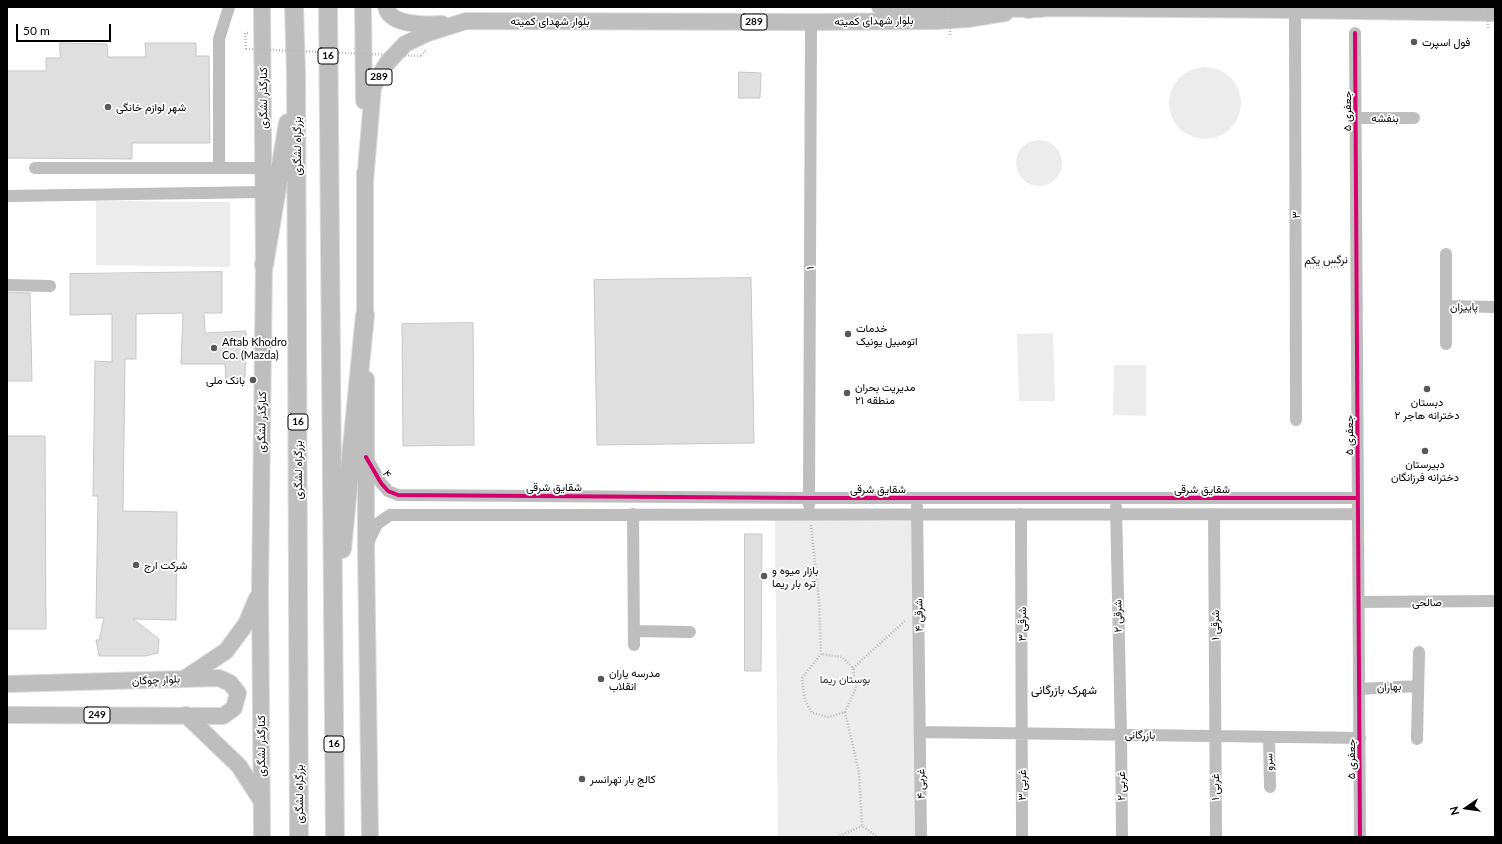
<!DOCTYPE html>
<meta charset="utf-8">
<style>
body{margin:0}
#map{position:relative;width:1502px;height:844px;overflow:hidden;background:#fff;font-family:Lato,sans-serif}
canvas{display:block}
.frame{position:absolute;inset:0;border:8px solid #000;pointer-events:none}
.north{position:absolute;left:1446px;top:788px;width:40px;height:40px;-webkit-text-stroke:3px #fff;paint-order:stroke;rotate:257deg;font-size:11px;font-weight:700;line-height:16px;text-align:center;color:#000}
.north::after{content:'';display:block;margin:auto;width:14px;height:18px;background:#000;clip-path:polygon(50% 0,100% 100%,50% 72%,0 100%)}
.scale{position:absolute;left:16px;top:24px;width:95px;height:18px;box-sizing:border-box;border:2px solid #000;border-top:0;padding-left:5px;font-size:12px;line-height:14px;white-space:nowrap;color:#000;-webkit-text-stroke:3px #fff;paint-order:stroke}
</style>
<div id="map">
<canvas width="1502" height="844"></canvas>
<div class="frame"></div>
<div class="north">N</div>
<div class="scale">50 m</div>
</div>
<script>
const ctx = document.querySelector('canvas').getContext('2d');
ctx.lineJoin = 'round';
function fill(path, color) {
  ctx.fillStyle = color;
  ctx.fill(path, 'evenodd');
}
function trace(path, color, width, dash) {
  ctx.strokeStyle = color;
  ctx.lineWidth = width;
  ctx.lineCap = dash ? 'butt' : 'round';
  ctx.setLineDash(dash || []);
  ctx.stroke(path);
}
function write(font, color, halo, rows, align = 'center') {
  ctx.font = font + ' Lato,Vazirmatn,sans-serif';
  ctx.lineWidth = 3.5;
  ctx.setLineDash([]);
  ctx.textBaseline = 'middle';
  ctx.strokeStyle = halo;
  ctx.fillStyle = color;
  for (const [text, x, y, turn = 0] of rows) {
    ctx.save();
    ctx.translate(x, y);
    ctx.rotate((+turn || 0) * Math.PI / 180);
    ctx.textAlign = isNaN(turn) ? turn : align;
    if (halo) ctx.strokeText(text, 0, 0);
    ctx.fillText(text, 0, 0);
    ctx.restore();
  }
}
fill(new Path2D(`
 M1169 103a36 36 0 1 1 72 0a36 36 0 1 1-72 0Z
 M1016 163a23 23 0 1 1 46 0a23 23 0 1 1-46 0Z
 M96,201L230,202V267L96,265Z
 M1053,333L1055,401H1019L1017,334Z
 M1114,365H1146V416L1113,415Z
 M775,519L913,521L915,837H778Z`), '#ececec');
const building = new Path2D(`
 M60,43L107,44L108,57H146L145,43H196V56H209L210,143H132V159L7,158V71H46V58H60Z
 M739,72L761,73L760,98H739Z
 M222,272V313H204L205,333L246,331L245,377L240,383L226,384L225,364H181L183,313L136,314V359H125L123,511L177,512L176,620L133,619L159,639L158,653L145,656H99L96,640H99L104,618H96L98,496H93L95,361L112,362V314L70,315V274Z
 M751,278L754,443L597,445L594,280Z
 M7,292L30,293L32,381H7Z
 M473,323L474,445L403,446L402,324Z
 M7,436H45L46,629H7Z
 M745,534H762L761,671H745Z`);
fill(building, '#dfdfdf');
trace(building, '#c7c7c7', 1);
const major = new Path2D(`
 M363,7L364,101
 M386,7C390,26 427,25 442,24
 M1028,10L1041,8C1192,9 1344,10 1495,13
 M365,173V327
 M365,182L373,87L381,73L388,62L405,44L428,33L466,21L811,22L936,21L968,19L1005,13
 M366,379V546L370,837
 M184,679L226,651L246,624L257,598
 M7,684L219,678L230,683L238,693L234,708L223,716L7,715
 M186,715L239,766L261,800
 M262,837L260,591L264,265L262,7`);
const highway = new Path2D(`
 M294,7L296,73L299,837
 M328,7L335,837
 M881,7L1041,8
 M264,265L288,123
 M342,549L365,315`);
trace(major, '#dbdbdb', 18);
trace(highway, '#dbdbdb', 20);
trace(new Path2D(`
 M246,49L245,33H249
 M421,56L426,50
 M1307,268L1346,267
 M811,525L819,600L821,654L802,678L805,700L812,713L829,717L845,712L856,688L853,668L842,657L821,654
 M853,668L906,620
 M845,712L859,772L862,826L878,837
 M837,837L862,826`), '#b9b9b9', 2.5, [1, 2]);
trace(new Path2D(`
 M1295,11L1296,420
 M1355,33L1360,837
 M1356,118H1414
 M35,168H264
 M219,168V39L229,7
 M7,196L264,192
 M7,285L50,286
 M1446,306L1495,307
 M1446,344V254
 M367,458L381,483L388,491L398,495L809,498H1358
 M809,505L811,22
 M917,506L921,837
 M1116,507L1121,735L1122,837
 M633,514L634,645
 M1021,514L1022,837
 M1214,514L1216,837
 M367,545L377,524L390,515L1358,514
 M1359,602L1495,601
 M634,631L690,632
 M1359,689L1418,686
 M920,732L1360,738
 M1269,737L1270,787
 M1417,739L1419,652`), '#bebebe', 12);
trace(major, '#bebebe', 16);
trace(highway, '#bebebe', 18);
trace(new Path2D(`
 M1488,28V7
 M950,35L951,7
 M246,49L421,56`), '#b9b9b9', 2.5, [1, 2]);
trace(new Path2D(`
 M1355,33L1360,837
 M366,457L381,483L388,491L398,495L809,498H1358`), '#d6006c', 4);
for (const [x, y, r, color] of [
 [1414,42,4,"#595959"],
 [108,107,4,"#595959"],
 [848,334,4,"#595959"],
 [214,348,4,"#595959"],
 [253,380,4,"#595959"],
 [1427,389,4,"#595959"],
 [847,393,4,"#595959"],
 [1425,451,4,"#595959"],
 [136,565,4,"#595959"],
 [764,576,4,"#595959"],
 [601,679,4,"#595959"],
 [582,779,4,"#595959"]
]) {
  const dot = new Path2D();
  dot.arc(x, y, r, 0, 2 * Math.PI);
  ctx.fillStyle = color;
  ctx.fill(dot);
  trace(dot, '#fff', 1.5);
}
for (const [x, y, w] of [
 [754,22,26],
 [328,56,20],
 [379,77,26],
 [298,422,20],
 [97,715,26],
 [334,744,20]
]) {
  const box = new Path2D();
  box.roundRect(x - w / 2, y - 8, w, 16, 3);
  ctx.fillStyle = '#fff';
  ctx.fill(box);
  trace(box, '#000', 1);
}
write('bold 10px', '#000', null, [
 ["289",754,22],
 ["16",328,56],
 ["289",379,77],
 ["16",298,422],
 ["249",97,715],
 ["16",334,744]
]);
write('11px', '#000', '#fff', [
 ["بلوار شهدای کمیته",550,21],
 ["بلوار شهدای کمیته",874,21,-1],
 ["کنارگذر لشگری",263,98,-90],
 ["جعفری ۵",1347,111,-90],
 ["بنفشه",1385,118],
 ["بزرگراه لشگری",297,146,-90],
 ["۳",1296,215,-90],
 ["نرگس یکم",1326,260,-1],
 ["۱",810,268,-90],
 ["پاییزان",1464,307,-1],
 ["کنارگذر لشگری",262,422,-89],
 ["جعفری ۵",1349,435,-90],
 ["بزرگراه لشگری",298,470,-90],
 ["۴",387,474,58],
 ["شقایق شرقی",554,487],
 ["شقایق شرقی",878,489],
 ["شقایق شرقی",1202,489],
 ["صالحی",1427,602],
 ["۴ شرقی",919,615,-91],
 ["۲ شرقی",1118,616,-91],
 ["۳ شرقی",1022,624,-90],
 ["۱ شرقی",1215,625,-90],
 ["بلوار چوگان",156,680,-3],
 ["بهاران",1389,687,-3],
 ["بازرگانی",1140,735,1],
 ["کنارگذر لشگری",261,746,-90],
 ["جعفری ۵",1351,759,-90],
 ["سرو",1269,762,-91],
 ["۴ غربی",921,784,-91],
 ["۳ غربی",1022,785,-90],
 ["۲ غربی",1121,786,-90],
 ["۱ غربی",1215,787,-90],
 ["بزرگراه لشگری",299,794,-90]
]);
write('11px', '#000', '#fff', [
 ["فول اسپرت",1422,42],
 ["شهر لوازم خانگی",116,107],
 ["خدمات",856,328],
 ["اتومبیل یونیک",856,341],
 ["Aftab Khodro",222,342],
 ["Co. (Mazda)",222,355],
 ["بانک ملی",245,380,"right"],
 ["مدیریت بحران",855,387],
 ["منطقه ۲۱",855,400],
 ["دبستان",1427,402,"center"],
 ["دخترانه هاجر ۲",1427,415,"center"],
 ["دبیرستان",1425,464,"center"],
 ["دخترانه فرزانگان",1425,477,"center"],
 ["شرکت ارج",144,565],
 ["بازار میوه و",772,570],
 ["تره بار ریما",772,583],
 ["مدرسه یاران",609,673],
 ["انقلاب",609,686],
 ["کالج بار تهرانسر",590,779]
], 'left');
write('11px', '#333', '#fff', [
 ["بوستان ریما",845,679]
]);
write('12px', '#000', '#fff', [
 ["شهرک بازرگانی",1064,690]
]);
</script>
